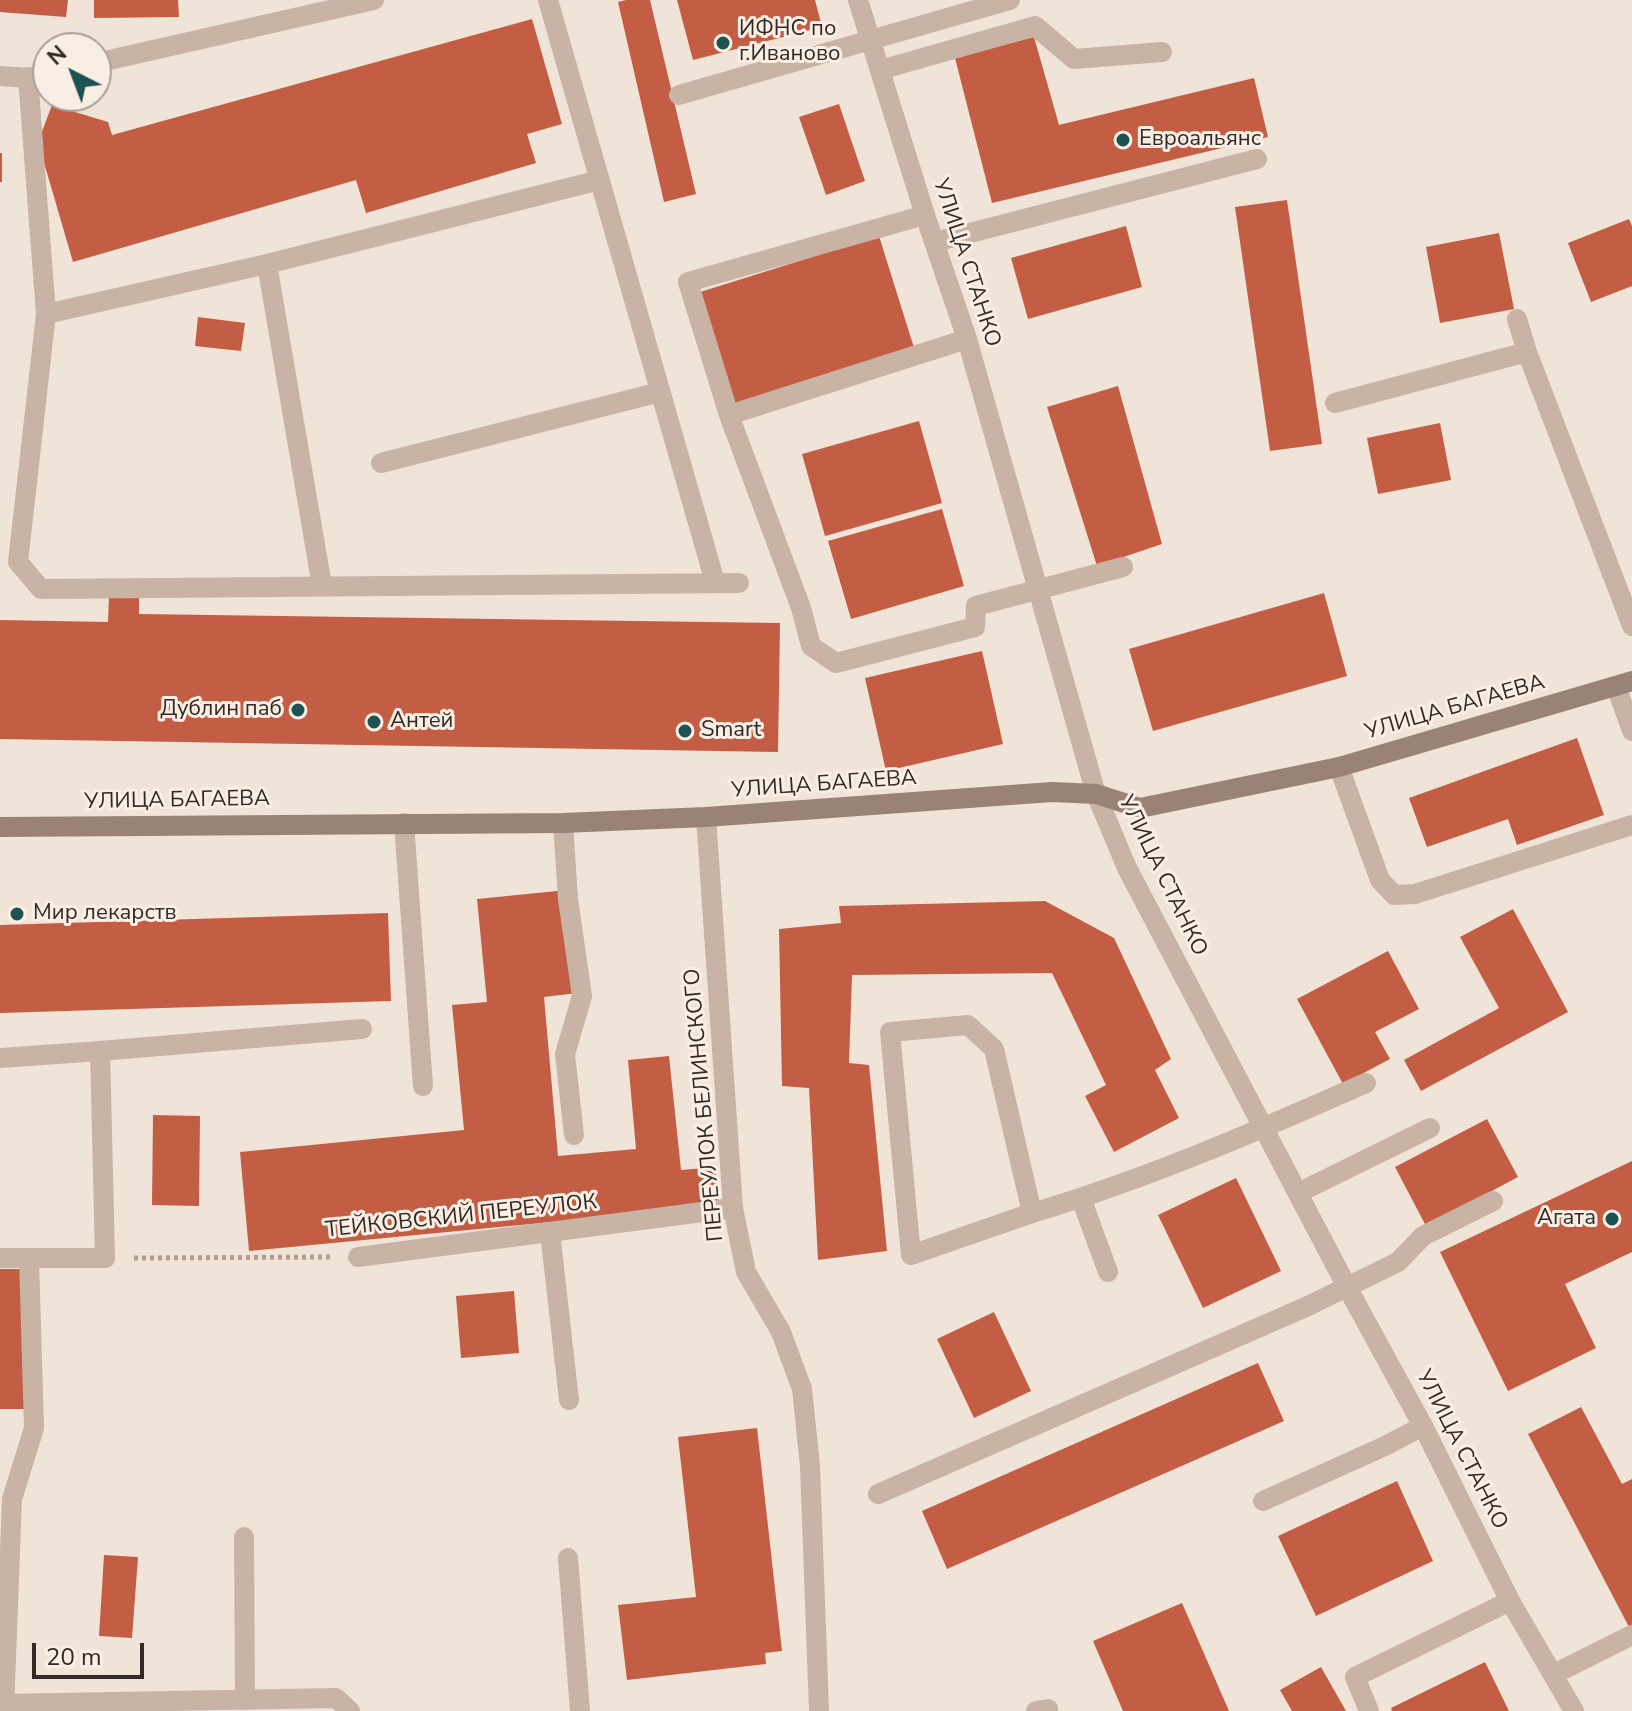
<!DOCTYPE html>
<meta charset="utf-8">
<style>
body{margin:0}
#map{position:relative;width:1632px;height:1711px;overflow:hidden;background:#f0e4d8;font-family:"Nunito Sans",sans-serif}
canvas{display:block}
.north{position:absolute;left:32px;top:32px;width:80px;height:80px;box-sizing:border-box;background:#f8eee4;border:2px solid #a9a098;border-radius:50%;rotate:318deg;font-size:22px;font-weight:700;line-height:32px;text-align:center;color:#332a26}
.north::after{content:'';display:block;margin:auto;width:28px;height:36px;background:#1d5253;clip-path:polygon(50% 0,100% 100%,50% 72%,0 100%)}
.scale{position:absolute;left:32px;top:1643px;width:112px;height:36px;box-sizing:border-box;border:4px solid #332a26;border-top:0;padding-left:10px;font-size:24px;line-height:28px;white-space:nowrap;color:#332a26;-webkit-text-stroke:6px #f8eee4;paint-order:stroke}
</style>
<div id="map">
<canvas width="1632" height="1711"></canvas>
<div class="north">N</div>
<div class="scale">20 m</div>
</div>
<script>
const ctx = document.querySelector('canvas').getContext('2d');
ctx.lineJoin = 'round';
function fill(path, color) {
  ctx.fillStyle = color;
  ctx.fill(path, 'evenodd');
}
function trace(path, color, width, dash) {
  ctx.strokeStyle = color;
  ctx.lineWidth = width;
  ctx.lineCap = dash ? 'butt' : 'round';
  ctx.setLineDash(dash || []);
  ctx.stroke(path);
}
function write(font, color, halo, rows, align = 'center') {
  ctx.font = font + ' "Nunito Sans",sans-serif';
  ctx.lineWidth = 6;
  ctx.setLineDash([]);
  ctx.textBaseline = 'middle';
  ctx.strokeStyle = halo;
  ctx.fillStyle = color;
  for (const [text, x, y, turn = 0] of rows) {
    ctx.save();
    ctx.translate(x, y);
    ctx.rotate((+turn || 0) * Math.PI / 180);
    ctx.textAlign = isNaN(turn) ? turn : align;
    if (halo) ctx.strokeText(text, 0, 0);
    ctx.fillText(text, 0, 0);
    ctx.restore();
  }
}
fill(new Path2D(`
 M0,0H68L66,17L0,12Z
 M94,0H178L179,17L94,18Z
 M626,0H650L696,194L664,202L618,2Z
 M677,0H815L822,27L693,60Z
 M532,19L562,124L527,134L536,163L366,213L356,180L73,262L38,142L52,105L108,122L112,135Z
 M1034,37L1059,125L1254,78L1268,137L992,203L955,58Z
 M839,104L865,181L826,195L799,117Z
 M0,153H2V182H0Z
 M1287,200L1322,444L1270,451L1235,207Z
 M1629,219L1632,226V286L1591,302L1568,243Z
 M1126,226L1142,287L1028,319L1011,258Z
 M1499,233L1514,309L1440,323L1426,247Z
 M879,236L915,351L732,408L697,293Z
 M198,317L245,323L241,351L195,346Z
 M1118,386L1162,544L1097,566L1047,407Z
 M919,421L942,503L825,536L802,454Z
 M1440,423L1451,480L1378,494L1367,438Z
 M942,509L964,586L851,619L828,541Z
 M1324,593L1347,676L1153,731L1129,649Z
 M109,597H139V614L780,623L778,752L0,739V620L108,622Z
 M982,651L1003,744L886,771L865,678Z
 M1577,738L1604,815L1517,845L1508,819L1427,847L1409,798Z
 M567,890L577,993L544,997L558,1156L636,1149L628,1060L669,1056L681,1170L715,1167L719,1206L249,1251L240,1152L464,1130L452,1005L487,1002L477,899Z
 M1045,901L1114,938L1171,1059L1155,1070L1179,1118L1114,1152L1085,1096L1106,1085L1052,973L852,975L849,1063L869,1065L887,1251L818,1260L809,1088L782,1086L779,929L841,923L839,906Z
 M1513,909L1568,1012L1421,1091L1404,1060L1499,1008L1460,937Z
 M388,913L391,1001L0,1013V925Z
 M1388,951L1419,1009L1375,1032L1390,1059L1343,1084L1297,999Z
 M153,1115L200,1116L199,1206L152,1205Z
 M1487,1119L1518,1177L1426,1226L1395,1167Z
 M1632,1161V1252L1565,1284L1596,1348L1508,1391L1440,1252Z
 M1236,1178L1281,1271L1203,1308L1158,1215Z
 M0,1269H28L29,1409H0Z
 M514,1291L519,1353L461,1358L456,1296Z
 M994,1312L1031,1391L974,1418L937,1339Z
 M1258,1363L1284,1421L947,1569L922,1511Z
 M1581,1407L1622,1484L1632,1479V1626L1629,1627L1528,1434Z
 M757,1428L782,1651L765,1653L766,1664L627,1680L618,1605L696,1597L678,1437Z
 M1397,1481L1433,1561L1316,1616L1278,1536Z
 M104,1555L138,1557L132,1638L99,1636Z
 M1182,1603L1229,1711H1123L1093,1641Z
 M1485,1662L1509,1711H1392L1391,1708Z
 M1321,1667L1346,1711H1292L1280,1690Z`), '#c35d43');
trace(new Path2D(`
 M134,1258L332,1257`), '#b39d8f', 5, [4, 4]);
trace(new Path2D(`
 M548,0L715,582
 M880,70L1035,26L1074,59L1162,52
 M28,77L46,314L18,562L41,589L739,583
 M679,95L1010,0
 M925,215L688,282L729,415L801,608L811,646L836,663L975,627L976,606L1123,567
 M935,242L1257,159
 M267,264L322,586
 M46,314L267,264L600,180
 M1517,319L1527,352L1632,626
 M1335,403L1527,352
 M729,415L967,339
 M381,463L660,392
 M1616,686L1632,731
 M1339,767L1380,880L1394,895L1415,894L1632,825
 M404,823L423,1086
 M563,823L568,899L582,996L565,1054L574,1135
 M100,1051L362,1029
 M0,1058L100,1051L105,1258
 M1298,1193L1430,1128
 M1081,1198L1108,1272
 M1032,1213L911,1255L890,1032L968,1025L994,1049L1032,1213C1147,1179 1257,1131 1366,1083
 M550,1232L569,1400
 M878,1494L1308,1306L1398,1262L1423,1236L1493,1201
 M1263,1501L1385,1446L1423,1426
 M244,1537L245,1700
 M568,1558L580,1711
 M1554,1674L1632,1635
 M4,1711L12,1499L34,1428L29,1259
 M1036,1711L1048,1709
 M1369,1711L1355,1677L1510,1601`), '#c8b3a4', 20);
trace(new Path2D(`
 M858,0L925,215L967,339L1096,794L1127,868L1347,1287L1423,1426L1510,1601L1574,1711
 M96,63L374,0
 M0,76L29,78L48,74
 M706,817L733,1208L746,1272L781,1332L802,1389L810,1466L819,1711
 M358,1257L733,1208
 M0,1258H105
 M0,1704L336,1698L350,1711`), '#c8b3a4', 20);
trace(new Path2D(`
 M0,827L563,823L706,817L1052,792L1096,794L1140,808L1339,767L1632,681`), '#9b8276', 20);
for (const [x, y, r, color] of [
 [723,43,8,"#1d5253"],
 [1123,140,8,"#1d5253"],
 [298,710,8,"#1d5253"],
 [374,722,8,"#1d5253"],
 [685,731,8,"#1d5253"],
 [17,914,8,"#1d5253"],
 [1612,1219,8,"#1d5253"]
]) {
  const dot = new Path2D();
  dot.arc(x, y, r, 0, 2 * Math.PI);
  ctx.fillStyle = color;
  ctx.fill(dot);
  trace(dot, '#f8eee4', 3);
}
write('22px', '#332a26', '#f8eee4', [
 ["ИФНС по",739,30],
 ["г.Иваново",739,55],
 ["Евроальянс",1139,140],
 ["Дублин паб",282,710,"right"],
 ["Антей",390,722],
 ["Smart",701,731],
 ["Мир лекарств",33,914],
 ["Агата",1596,1219,"right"]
], 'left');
write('22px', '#332a26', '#f8eee4', [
 ["УЛИЦА СТАНКО",966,263,72],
 ["УЛИЦА БАГАЕВА",1455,708,-16],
 ["УЛИЦА БАГАЕВА",824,785,-4],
 ["УЛИЦА БАГАЕВА",177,801,-1],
 ["УЛИЦА СТАНКО",1162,876,64],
 ["ПЕРЕУЛОК БЕЛИНСКОГО",705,1105,-95],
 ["ТЕЙКОВСКИЙ ПЕРЕУЛОК",461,1217,-6],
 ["УЛИЦА СТАНКО",1461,1450,63]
]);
</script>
